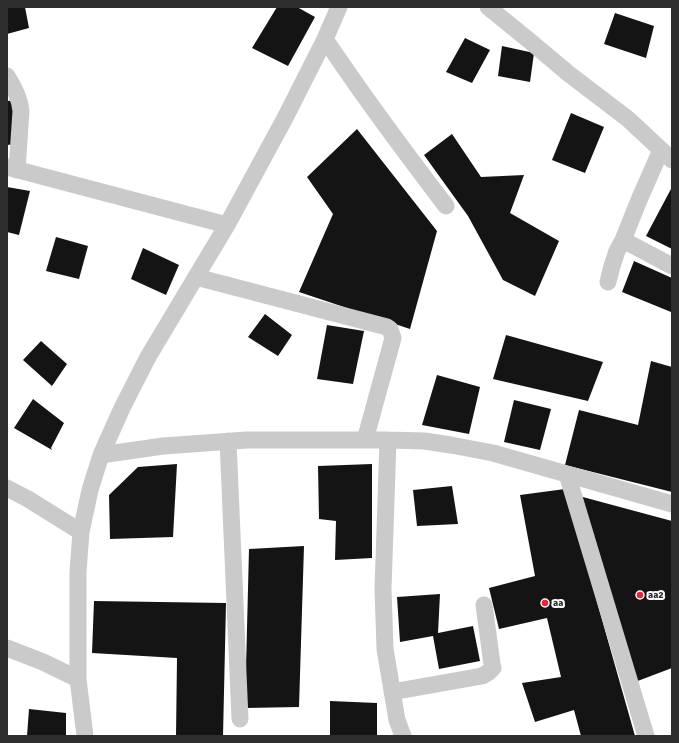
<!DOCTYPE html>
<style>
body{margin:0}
#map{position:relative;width:679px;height:743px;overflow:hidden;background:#fff;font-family:Signika,sans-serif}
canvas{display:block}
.frame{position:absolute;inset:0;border:8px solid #2d2d2d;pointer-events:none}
</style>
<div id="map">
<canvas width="679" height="743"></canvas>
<div class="frame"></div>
</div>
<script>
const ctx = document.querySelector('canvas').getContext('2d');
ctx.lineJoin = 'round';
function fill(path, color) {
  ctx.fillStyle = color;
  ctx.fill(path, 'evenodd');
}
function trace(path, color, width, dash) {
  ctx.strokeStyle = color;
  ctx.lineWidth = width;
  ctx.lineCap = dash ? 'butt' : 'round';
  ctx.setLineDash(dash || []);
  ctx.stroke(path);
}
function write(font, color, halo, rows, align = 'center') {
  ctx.font = font + ' Signika,sans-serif';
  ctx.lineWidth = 4;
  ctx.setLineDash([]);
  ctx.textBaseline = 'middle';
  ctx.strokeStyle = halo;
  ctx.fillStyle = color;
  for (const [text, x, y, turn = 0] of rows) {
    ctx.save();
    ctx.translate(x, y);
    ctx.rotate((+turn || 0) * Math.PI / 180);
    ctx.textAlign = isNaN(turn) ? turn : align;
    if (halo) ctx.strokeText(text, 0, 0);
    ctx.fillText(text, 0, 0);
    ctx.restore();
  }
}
fill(new Path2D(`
 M7,7H25L29,28L7,34Z
 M277,7H297L315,17L288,66L252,48Z
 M615,13L654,26L646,58L604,44Z
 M465,38L490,50L472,83L446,72Z
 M502,46L534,53L530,82L498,76Z
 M17,100V144L7,145V101Z
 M571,113L604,127L585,173L552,160Z
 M357,129L437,231L410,329L299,292L333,214L307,177Z
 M452,134L481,177L524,175L510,213L559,241L535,296L503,280L468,216L424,155Z
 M7,187L30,191L19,235L7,232Z
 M672,187V249L646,236Z
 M56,237L88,246L79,279L46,271Z
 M143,248L179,265L166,295L131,279Z
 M634,261L672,278V307L671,312L622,292Z
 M265,314L292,335L278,356L248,337Z
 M327,325L364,331L353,384L317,379Z
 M506,335L603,362L588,401L493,379Z
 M41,341L67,364L52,386L23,360Z
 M651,361L672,367V492L565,465L579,410L638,425Z
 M437,375L480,387L469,434L422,425Z
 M33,399L64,423L51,448L52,450L14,428Z
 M514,400L551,409L540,450L504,442Z
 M177,464L173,537L110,539L109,495L138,467Z
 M372,464V558L335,560L336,521L319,519L318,466Z
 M452,486L458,524L417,526L413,490Z
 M565,489L635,736H581L574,710L535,722L522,683L561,677L547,618L499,629L489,588L535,576L520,495Z
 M579,496L672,521V668L635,682Z
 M304,546L299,707L245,708L249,549Z
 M440,594L438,633L473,626L480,661L439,669L433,636L400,642L397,597Z
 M94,601L226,603L223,736H176L177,658L92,653Z
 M330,701L377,703V736H330Z
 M29,709L66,713V736H27Z`), '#141414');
trace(new Path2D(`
 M488,7L531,42L569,74L628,119L672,160
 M325,39C363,96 404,151 446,206
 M7,76C14,87 20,98 21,111L17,170
 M7,167L227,225
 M623,240L672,266
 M196,277L387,327L390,329L393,338L365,440
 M608,282L612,266L617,251L623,240L639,200L661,150
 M388,440L383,589L385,649L397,720L403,736
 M228,441L240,719
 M101,455L163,446L247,440H388L424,441L451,445L493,453L672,504
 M567,474L646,736
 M7,488L28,499L81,532
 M7,648L43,662L78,679
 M392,692L482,676L489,672L493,668L492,664L484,605
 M85,736L78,679V572L81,532L90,490L101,455L122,408L148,357L227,225L285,118L325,39L339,7`), '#cacaca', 17);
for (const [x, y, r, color] of [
 [640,595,4,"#f41f33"],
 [545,603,4,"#f41f33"]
]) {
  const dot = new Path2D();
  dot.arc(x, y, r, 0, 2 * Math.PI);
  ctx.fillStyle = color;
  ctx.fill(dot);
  trace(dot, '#fff', 1.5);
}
write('bold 10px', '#2d2d2d', '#fff', [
 ["aa2",648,595],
 ["aa",553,603]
], 'left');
</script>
